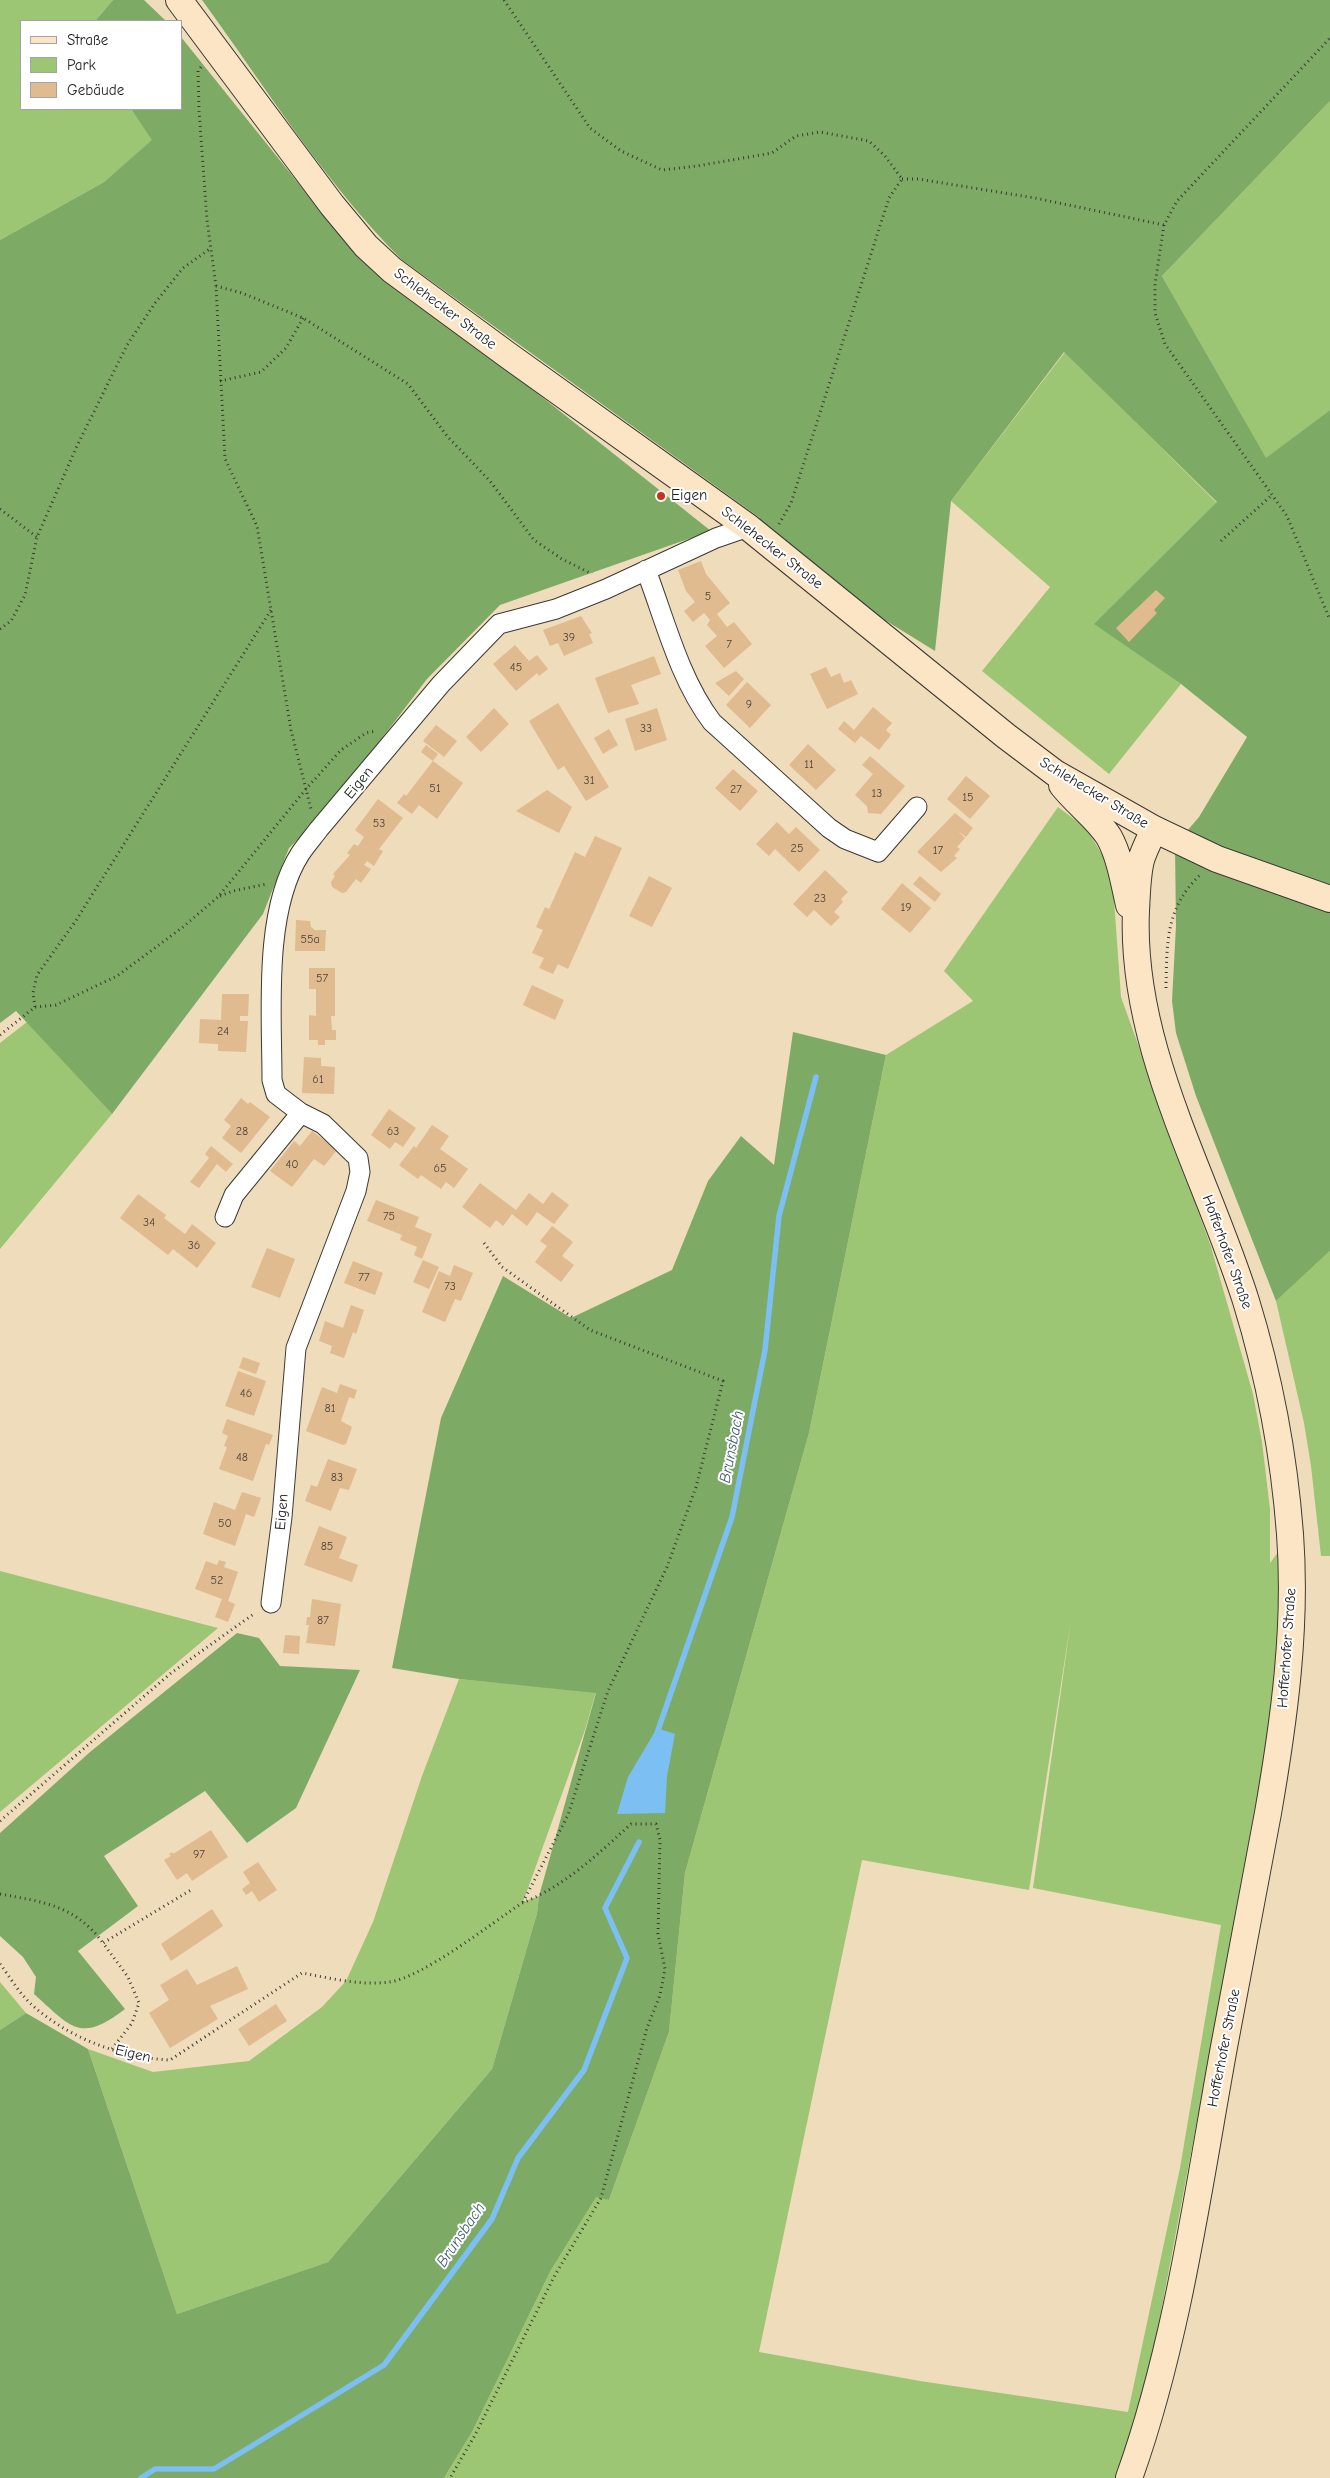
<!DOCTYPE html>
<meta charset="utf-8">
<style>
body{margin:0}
#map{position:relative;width:1330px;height:2478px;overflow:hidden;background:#efdcbb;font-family:"Comic Neue",sans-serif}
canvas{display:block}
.legend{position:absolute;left:20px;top:20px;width:162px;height:90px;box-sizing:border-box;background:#fff;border:1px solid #a4a4a4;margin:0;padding:6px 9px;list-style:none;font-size:15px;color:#1c1c1c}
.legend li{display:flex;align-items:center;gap:10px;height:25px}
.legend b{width:25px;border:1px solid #a4a4a4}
</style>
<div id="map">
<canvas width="1330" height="2478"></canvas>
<ul class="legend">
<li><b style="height:6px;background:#fce5c4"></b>Straße</li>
<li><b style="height:14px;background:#9cc673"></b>Park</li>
<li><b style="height:14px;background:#dfbb8f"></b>Gebäude</li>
</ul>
</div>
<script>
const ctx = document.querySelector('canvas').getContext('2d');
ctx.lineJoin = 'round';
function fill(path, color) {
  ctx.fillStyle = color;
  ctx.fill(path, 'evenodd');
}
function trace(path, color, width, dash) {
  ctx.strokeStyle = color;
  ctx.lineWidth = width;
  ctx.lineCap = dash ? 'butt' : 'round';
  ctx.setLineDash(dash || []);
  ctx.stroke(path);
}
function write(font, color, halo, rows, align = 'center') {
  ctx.font = font + ' "Comic Neue",sans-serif';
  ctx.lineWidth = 4;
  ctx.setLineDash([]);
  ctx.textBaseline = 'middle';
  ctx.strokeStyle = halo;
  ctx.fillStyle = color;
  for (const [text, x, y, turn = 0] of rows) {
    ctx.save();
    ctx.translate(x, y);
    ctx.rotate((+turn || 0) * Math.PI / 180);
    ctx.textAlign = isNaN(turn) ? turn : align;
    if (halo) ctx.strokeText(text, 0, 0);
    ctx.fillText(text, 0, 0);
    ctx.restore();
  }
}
fill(new Path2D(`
 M0,0H113L95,21H21V109H131L153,140L104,182L0,240Z
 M1330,101V410L1266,459L1162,276Z
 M1065,352L1217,503L1095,624L1181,684L1109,774L982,671L1050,587L951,501Z
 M1058,807L1087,829L1112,872L1121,997L1211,1247L1253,1394L1262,1442L1270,1509V1563L1279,1551L1276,1702L1150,2370L1117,2478H444L472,2432L551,2270L596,2196L609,2200L669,2032L685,1873L809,1433L886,1055L973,1001L944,971ZM1071,1620L1033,1888L1221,1925L1180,2168L1128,2412L920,2381L759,2352L862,1860L1029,1890Z
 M27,1022L112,1114L0,1249V1043Z
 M1330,1251V1556H1321L1311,1466L1304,1423L1276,1301Z
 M0,1571L218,1628L0,1812Z
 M459,1679L596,1692L585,1730L523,1902L539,1896L537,1913L492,2069L328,2262L177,2314L88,2049L153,2072L249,2061L322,2007L346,1981L373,1922L422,1776Z
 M0,1982L26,2013L0,2030Z`), '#9cc673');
fill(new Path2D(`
 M113,0H144L166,21H95Z
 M202,0H1330V101L1162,276L1266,458L1330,410V1251L1276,1301L1196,1096L1176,1033L1172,1001L1176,926L1175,845L1199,817L1247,737L1181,684L1094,624L1217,502L1064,352L951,501L935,651L796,565L748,527L760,518L402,260C325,183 266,88 202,0Z
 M181,37L323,214L503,366L711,531L500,605L427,679L326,812L289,848L263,914L112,1114L16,1011L0,1023V240L104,182L152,140L131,109H181Z
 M793,1032L886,1055L809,1433L685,1873L669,2032L609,2200L596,2197L551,2270L472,2432L444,2478H0V2030L26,2013L88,2049L177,2314L328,2262L492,2069L537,1913L539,1896L596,1693L459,1679L392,1668L441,1418L503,1276L571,1318L672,1270L708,1181L741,1136L774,1165Z
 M237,1633L259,1638L280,1666L360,1670L296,1808L247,1843L205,1791L104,1856L138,1906L78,1951L125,2009C80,2044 71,2027 34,1994L36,1977L23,1957L0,1936V1833L90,1752Z`), '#7dab65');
fill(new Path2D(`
 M657,1728L675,1734L667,1776L665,1813L617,1814L628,1777Z`), '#7cbff2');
trace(new Path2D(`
 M656,1736L732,1517L765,1350L779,1216L816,1077
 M141,2478L155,2469H214L384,2365L492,2219L518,2158L584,2070L627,1958L605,1908L639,1842`), '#7cbff2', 5.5);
fill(new Path2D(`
 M701,561L706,574L730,603L717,614L727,627L734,622L752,644L724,668L705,646L717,636L707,625L710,620L704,613L693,622L684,611L695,602L686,591L678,570Z
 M1156,590L1165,598L1154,610L1157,613L1129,642L1116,628Z
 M581,616L592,633L589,634L593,643L564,656L558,643L550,646L543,630Z
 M515,645L529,661L537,655L548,669L539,676L537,673L516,691L493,664Z
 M654,656L661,674L631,685L639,704L608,713L595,678Z
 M826,667L831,677L840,673L844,683L851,680L858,694L827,709L810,674Z
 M736,671L744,679L729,696L715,683Z
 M747,682L771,705L750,728L726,705Z
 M558,703L609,787L586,801L564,766L558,770L529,721Z
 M873,707L892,723L886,730L891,735L879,750L861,736L855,743L838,729L844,721L854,730Z
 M494,708L509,724L481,752L466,737Z
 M657,708L667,740L635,751L625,719Z
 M436,725L457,741L444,757L423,741Z
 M609,729L618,745L603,754L594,738Z
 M808,744L836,770L816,790L789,765Z
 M426,745L438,754L433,761L421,752Z
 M870,756L905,786L881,814L868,813L867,806L855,795L873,774L862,765Z
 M433,761L463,783L437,819L419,805L412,814L397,803L404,794L406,796Z
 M733,769L758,791L740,811L715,788Z
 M966,776L990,796L970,819L947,799Z
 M547,790L572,807L559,833L516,811Z
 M378,799L403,818L379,849L383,851L374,866L367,861L364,865L371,869L361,883L356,879L346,892L342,893L332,887L331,882L335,876L333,874L350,855L347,853L354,844L358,846L364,837L355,830Z
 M955,813L973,828L966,837L958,831L965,838L957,847L960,849L954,856L957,858L941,872L917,852Z
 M777,822L789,834L796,827L820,850L799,872L775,849L769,856L756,844Z
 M595,836L622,848L568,969L558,964L553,974L539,968L544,958L532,953L543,930L536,927L545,907L549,909L575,852L585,857Z
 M825,870L848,892L841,899L843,902L834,912L840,917L831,926L814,910L807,917L793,904Z
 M649,876L672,888L652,927L629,916Z
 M920,876L941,894L935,902L913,884Z
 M902,883L931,908L910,933L881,909Z
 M296,920L310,921L311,927L315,930H326L325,951H295Z
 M309,968H335V1016H331L332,1030H336V1040H325V1045H318V1040H309V1015L316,1016V989H309Z
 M532,985L564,1000L555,1020L523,1005Z
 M222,994H249L248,1016H240V1021H248L246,1052L218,1051V1044L199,1043L200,1019L221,1020Z
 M304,1057L321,1058V1066L335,1067L334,1094L302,1093Z
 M241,1098L248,1104L250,1102L270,1117L241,1153L222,1138L231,1126L224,1120Z
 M389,1109L416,1128L403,1147L395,1142L390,1149L371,1135Z
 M432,1125L449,1136L440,1149L468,1169L454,1188L446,1182L441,1189L421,1175L418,1179L399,1165L414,1146L416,1148Z
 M312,1131L337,1150L324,1166L314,1159L292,1187L270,1171L294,1141L300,1146Z
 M211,1146L233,1164L226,1172L217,1164L199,1188L190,1182L209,1158L205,1154Z
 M480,1183L516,1210L529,1193L543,1204L552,1192L569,1205L554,1224L537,1212L527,1226L512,1214L503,1226L496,1220L490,1228L462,1207Z
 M138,1194L166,1215L164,1218L185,1234L192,1224L216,1243L197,1268L173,1249L168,1255L120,1218Z
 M376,1200L419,1217L415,1227L432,1234L422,1259L414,1255L417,1247L400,1240L402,1235L367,1221Z
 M552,1226L573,1242L562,1256L574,1265L561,1282L535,1262L547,1246L540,1241Z
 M267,1248L295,1259L280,1298L251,1287Z
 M423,1260L439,1267L429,1289L413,1282Z
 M353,1261L383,1273L375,1295L344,1283Z
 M454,1265L473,1273L461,1301L455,1299L445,1322L422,1312L439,1271L450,1276Z
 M351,1305L364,1310L356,1334L353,1332L344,1358L330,1353L332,1346L319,1341L325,1321L343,1328Z
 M243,1357L260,1363L256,1374L239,1368Z
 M238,1371L266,1381L254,1416L225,1406Z
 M340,1384L357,1390L354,1399L349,1397L341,1421L352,1427L346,1444L343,1445L306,1431L322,1387L337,1393Z
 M227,1419L273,1435L269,1445L266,1444L253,1481L219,1469L227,1447L224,1446L228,1436L222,1433Z
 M328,1459L357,1469L349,1490L340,1488L331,1511L305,1501L311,1485L317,1487Z
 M242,1492L261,1498L254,1517L246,1514L235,1546L203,1534L214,1502L235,1510Z
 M319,1526L347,1537L339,1558L358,1565L352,1582L304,1565Z
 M219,1560L226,1562L224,1567L238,1572L228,1601L235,1604L228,1622L215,1617L222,1599L195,1589L206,1561L217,1565Z
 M312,1599L341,1604L335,1646L306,1643L309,1625H306L307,1617H310Z
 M285,1635L300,1636L299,1654L283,1653Z
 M211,1830L228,1857L192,1881L187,1873L177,1880L164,1860L171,1856L169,1854L172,1852L173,1854Z
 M258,1862L277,1890L259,1902L252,1891L246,1895L242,1889L250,1883L243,1872Z
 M212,1909L223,1926L171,1961L161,1944Z
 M237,1966L248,1989L210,2006L218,2019L170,2048L149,2013L169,2000L160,1985L187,1969L197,1985Z
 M276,2004L287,2021L249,2046L238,2029Z`), '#dfbb8f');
const street = new Path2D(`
 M646,570C665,620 679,678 712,722L829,828L845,839L878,852L917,807
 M225,1217L234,1195L301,1113
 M271,1603L282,1517L296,1348L356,1191L360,1172L358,1158L323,1124L301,1113L276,1094L272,1080C272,1013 263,912 300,854C306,845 313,837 319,829L441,684L499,624L556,609L606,589L716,538L748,527`);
const secondary = new Path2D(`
 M179,0L332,205L366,246L392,270L509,356L748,527L1006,736L1055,773L1154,829L1217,859L1330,899
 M1062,785C1076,803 1098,819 1109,837C1120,857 1124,883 1129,905
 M1129,2478C1178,2341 1198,2190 1224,2047C1239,1969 1254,1891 1268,1813C1284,1721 1297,1627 1290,1534C1284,1455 1269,1376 1246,1301C1206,1174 1130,1047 1136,911C1137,894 1137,876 1141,860C1144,850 1150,839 1154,829`);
trace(street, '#3c3934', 21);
trace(secondary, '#3c3934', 28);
trace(new Path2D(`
 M504,0L590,128L621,151L662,170L697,166L772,153L796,136L820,132L869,141L885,156L902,179
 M201,67L198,71L199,110L207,220L216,286L225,459L257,526L291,730L311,809
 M902,179H918L1035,198L1164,225L1177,201L1330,38
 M1164,225L1155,284V313L1165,344L1287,516L1330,620
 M216,286L242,293L303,318L408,384L447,436L490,481L534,540L562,559L592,574
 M220,381L261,372L286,348L303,318
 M0,509L37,537
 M779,524L791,503L889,198L902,179
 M1221,541L1272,495
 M0,629L11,621L25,595L37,537L76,448L127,345L155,303L183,268L211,248
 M220,896L233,891L267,884
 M1166,988C1167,943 1165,908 1201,874
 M35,1007L33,993L37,975L75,922L271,610
 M0,1035L35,1007L56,1005L117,976L183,927L218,897L306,789L341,750L366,733L376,731
 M484,1243L502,1267L590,1330L723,1381L696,1487L667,1567L608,1691L568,1815L523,1902
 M0,1821L171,1673L255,1613
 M0,1894C43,1902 75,1905 103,1943
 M0,1964C10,1977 19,1993 31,2004C68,2038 121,2058 170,2060L302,1973C330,1978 360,1986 389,1982C422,1978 492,1923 522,1903C565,1886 598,1854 631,1824H656L660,1840L658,1934L665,1969L660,1995L647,2028L601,2198L555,2275L475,2435L450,2478
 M112,2049L132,2023L139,2003L128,1977L103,1943L191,1890`), '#3c3934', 3, [1, 4]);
trace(street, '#fff', 19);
trace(secondary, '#fce5c4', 26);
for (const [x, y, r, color] of [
 [661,496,5,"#c8321e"]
]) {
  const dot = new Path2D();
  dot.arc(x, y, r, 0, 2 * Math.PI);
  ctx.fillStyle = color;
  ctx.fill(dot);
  trace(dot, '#fff', 2);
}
write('12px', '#4d4439', null, [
 ["5",708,597],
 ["39",569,638],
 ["7",729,645],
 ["45",516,668],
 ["9",749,705],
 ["33",646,729],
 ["11",809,765],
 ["31",589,781],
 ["51",435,789],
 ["27",736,790],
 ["13",877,794],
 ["15",968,798],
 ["53",379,824],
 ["25",797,849],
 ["17",938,851],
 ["23",820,899],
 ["19",906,908],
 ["55a",310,940],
 ["57",322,979],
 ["24",223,1032],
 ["61",318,1080],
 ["28",242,1132],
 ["63",393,1132],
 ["40",292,1165],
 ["65",440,1169],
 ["75",389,1217],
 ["34",149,1223],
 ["36",194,1246],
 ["77",364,1278],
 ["73",450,1287],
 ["46",246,1394],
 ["81",330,1409],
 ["48",242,1458],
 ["83",337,1478],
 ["50",225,1524],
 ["85",327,1547],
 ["52",217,1581],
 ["87",323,1621],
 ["97",199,1855]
]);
write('15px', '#1c1c1c', '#fff', [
 ["Schlehecker Straße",445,309,37],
 ["Schlehecker Straße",772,548,38],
 ["Eigen",359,783,-51],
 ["Schlehecker Straße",1094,793,31],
 ["Hofferhofer Straße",1227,1252,70],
 ["Eigen",282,1512,-85],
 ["Hofferhofer Straße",1287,1648,-86],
 ["Hofferhofer Straße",1224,2048,-79],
 ["Eigen",133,2054,13]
]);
write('15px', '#1c1c1c', '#fff', [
 ["Eigen",671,496]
], 'left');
write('italic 16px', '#425d72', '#fff', [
 ["Brunsbach",732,1447,-79],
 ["Brunsbach",461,2235,-56]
]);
</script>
